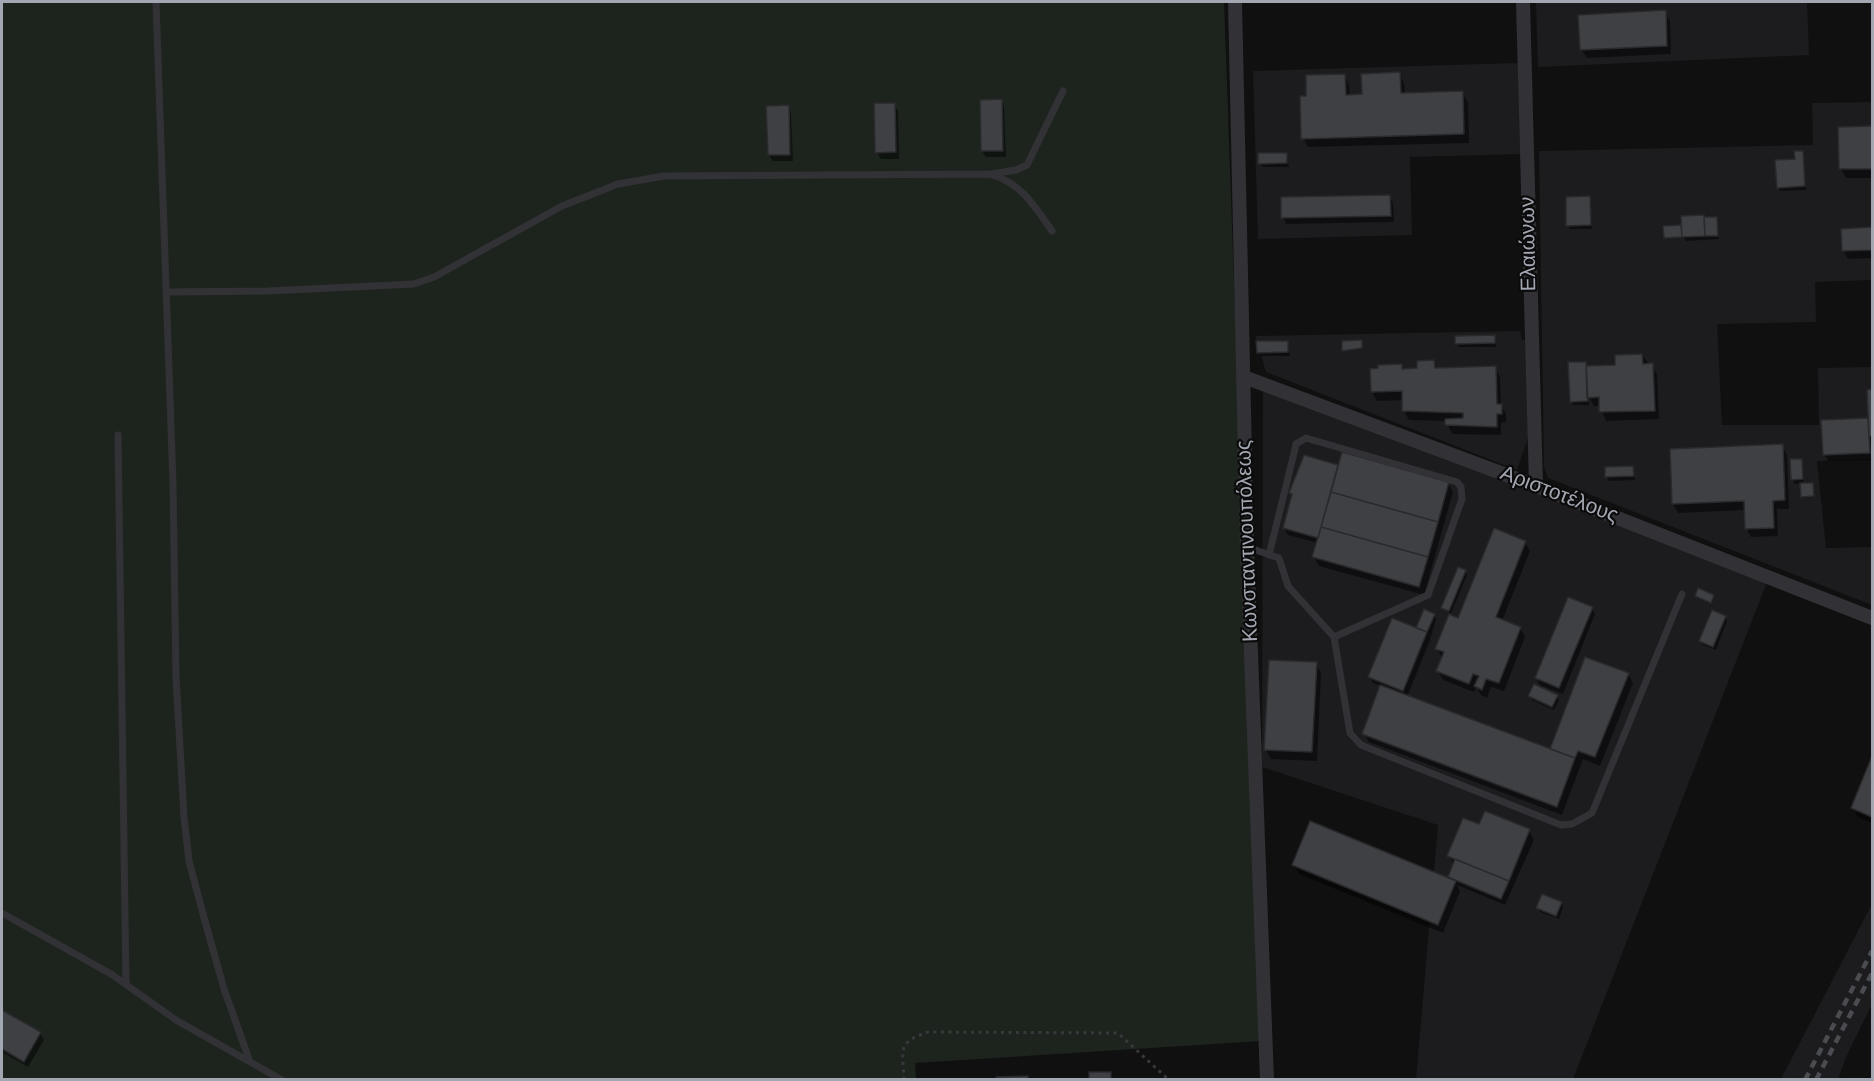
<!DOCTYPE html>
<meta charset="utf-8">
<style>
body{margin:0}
#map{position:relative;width:1874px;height:1081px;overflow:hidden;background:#101011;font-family:"DM Sans",sans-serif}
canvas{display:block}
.frame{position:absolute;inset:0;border:3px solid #a3a7b1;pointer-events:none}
</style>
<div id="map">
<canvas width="1874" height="1081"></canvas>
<div class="frame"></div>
</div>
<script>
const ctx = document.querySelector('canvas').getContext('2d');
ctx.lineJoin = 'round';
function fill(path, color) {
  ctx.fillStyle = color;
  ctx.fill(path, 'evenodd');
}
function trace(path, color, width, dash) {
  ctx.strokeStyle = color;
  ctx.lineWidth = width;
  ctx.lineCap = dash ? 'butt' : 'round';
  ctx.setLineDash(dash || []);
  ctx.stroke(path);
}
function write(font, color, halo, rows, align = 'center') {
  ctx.font = font + ' "DM Sans",sans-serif';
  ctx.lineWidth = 4.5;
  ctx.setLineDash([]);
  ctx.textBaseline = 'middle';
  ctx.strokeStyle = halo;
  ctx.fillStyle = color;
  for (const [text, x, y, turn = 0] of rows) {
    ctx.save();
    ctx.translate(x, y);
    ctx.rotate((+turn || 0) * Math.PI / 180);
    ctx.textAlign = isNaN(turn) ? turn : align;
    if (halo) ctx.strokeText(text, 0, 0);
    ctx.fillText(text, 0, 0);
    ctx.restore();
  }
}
fill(new Path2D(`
 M1536,2H1807L1809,55L1538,67Z
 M1518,63L1520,154L1410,157L1412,235L1258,239L1253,71Z
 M1872,102V280L1815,282L1816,322L1717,324L1722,425H1819L1818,368L1872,367V459L1817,461L1826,548L1872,547V605L1548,478L1544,467L1539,151L1813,145L1812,103Z
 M1520,331L1522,340H1528L1530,432L1517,470L1266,372L1255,336Z
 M1263,379L1769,577L1573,1079H1416L1438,825L1262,767Z
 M1872,904V1004L1846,1057L1838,1079H1781Z`), '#1c1c1e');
fill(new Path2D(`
 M2,2H1224L1261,1041L915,1063L916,1080H2Z`), '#1d241e');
fill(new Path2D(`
 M1665,12L1670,21L1671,54L1587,58L1581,49Z
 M1399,74L1404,83L1405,94L1462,93L1468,102L1469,143L1308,147L1303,138L1344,76L1349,85L1350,96H1363Z
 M1001,101L1004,107L1006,157H986L982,151Z
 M894,104L898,111L899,159H881L877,153Z
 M788,107L791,113L793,161H773L769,155Z
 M1840,128H1872V178H1846L1841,169Z
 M1802,152L1806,190L1780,191L1778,187Z
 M1286,154L1289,167H1262L1260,163Z
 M1389,197L1393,203L1394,222L1286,224L1283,218Z
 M1589,198L1592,229H1570L1568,225Z
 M1716,218L1719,239L1686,241L1684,238H1665L1681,227L1683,232Z
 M1872,229V258L1848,259L1843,250L1842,230Z
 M1494,337L1496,347H1459L1456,343Z
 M1287,342L1290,356H1261L1258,352Z
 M1362,343V349L1343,350Z
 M1642,355L1657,374L1659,419L1606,421L1600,406H1594L1589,397V405H1573L1571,401L1586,363L1588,367L1616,366Z
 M1433,362L1438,369L1495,368L1500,377L1501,405L1506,414V422L1501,423V435L1452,434L1446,421L1409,420L1404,411V400L1377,401L1372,392L1401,366L1404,370H1418Z
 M1869,391H1872V460L1828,461L1825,455L1823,421L1870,419Z
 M1782,446L1787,455L1789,509H1777L1778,536L1751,537L1746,528L1745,510L1678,513L1673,504Z
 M1305,457L1339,466L1448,483L1453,492L1424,595L1319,566L1314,557L1318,543L1288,535L1284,528L1293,497L1290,493L1295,477L1298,478Z
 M1801,460L1804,485L1813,486L1814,497L1803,498L1802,483L1795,484L1792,480Z
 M1632,467L1635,480L1609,481L1607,477Z
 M1525,542L1530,551L1502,621L1520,628L1525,637L1504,691L1491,687L1487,698L1481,695L1476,687L1474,692L1443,680L1438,671L1443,659L1437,649L1451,614L1443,608L1465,571L1467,575L1450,616L1459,620Z
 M1592,608L1595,614L1563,694L1540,685L1536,678Z
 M1434,615L1436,619L1430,640L1407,697L1551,751L1628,674L1633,683L1600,766L1583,759L1562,815L1369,742L1364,733L1381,686L1373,683L1369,676Z
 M1725,617L1727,621L1716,650L1703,645L1701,641Z
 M1316,664L1321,673L1317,761L1271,759L1266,750Z
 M1530,696H1556L1559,700L1554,710L1532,700Z
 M1872,760V823L1858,817L1853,808Z
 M1480,826L1529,831L1534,840L1505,905L1457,885L1460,891L1443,933L1299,874L1294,865L1451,880L1449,877L1454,865L1449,856Z
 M1561,903L1563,907L1559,919L1540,912L1538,908Z
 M2,1012L40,1033L44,1040L28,1067L2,1052Z`), '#0007');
const building = new Path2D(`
 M1666,10L1667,46L1580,50L1578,15Z
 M1400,72L1401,93L1463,91L1464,134L1301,139L1300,96H1306V75L1345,74L1346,95L1362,94L1361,74Z
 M1002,99L1003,151H981L980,100Z
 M874,103H895L896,152L875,153Z
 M789,105L790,155H768L766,106Z
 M1872,126V169H1839L1838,127Z
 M1794,151H1803L1805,186L1777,188L1775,160L1795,159Z
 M1258,153H1287V163L1258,164Z
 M1390,195L1391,216L1281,218V197Z
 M1590,196L1591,225L1566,226V197Z
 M1704,215L1705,236L1682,237L1681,216Z
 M1704,217H1717L1718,236H1705Z
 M1681,225L1682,237L1664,238L1663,226Z
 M1872,227V250L1842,251L1841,229Z
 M1495,335V343L1455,344V336Z
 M1362,340V348L1342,351V341Z
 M1256,341H1288V352L1257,353Z
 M1642,354L1643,364L1653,363L1655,411L1599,412V397L1587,398L1586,366L1615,365V355Z
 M1434,360L1435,368L1496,366L1497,404H1502V414H1497V427L1445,425V419L1463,418V413L1402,411V391L1371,392L1370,369L1378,368V365L1402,364V369L1417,368V361Z
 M1568,362H1586L1588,401L1570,402Z
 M1872,389V436H1869L1867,390Z
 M1868,418L1870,453L1823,455L1821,420Z
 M1783,444L1785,500L1773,501L1774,528L1745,529L1744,501L1672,504L1670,449Z
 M1342,452L1449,482L1438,522L1331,492Z
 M1304,455L1338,465L1318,538L1283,528L1292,494L1289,493Z
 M1790,459H1802L1803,479L1791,480Z
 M1633,466L1634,476L1605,477V467Z
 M1800,483H1813L1814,496L1801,497Z
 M1331,492L1438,522L1428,557L1321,527Z
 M1321,527L1428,557L1419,587L1312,557Z
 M1494,528L1526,541L1496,617L1521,627L1499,683L1486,679L1482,690L1474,686L1479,676L1473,674L1469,684L1436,671L1444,652L1435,649L1449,614L1458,618Z
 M1458,567L1466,570L1449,611L1441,608Z
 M1698,588L1714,595L1711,603L1695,596Z
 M1568,597L1593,607L1559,688L1535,678Z
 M1424,609L1435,614L1427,632L1416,628Z
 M1712,610L1726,616L1713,647L1699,641Z
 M1392,618L1427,632L1403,691L1368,677Z
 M1585,657L1629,673L1595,757L1578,751L1575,758L1550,749Z
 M1269,660L1317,662L1312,752L1264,750Z
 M1534,684L1558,695L1552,707L1528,696Z
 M1380,685L1575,758L1557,807L1362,734Z
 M1872,756V817L1851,808Z
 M1485,811L1530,829L1509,881L1447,856L1463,818L1479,824Z
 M1310,821L1456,881L1438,925L1292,865Z
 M1455,859L1509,881L1501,899L1448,877Z
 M1542,894L1562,902L1556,916L1536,908Z
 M2,1010L41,1032L24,1062L2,1049Z
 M1089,1072H1111V1080H1089Z
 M1028,1076V1080H996V1077Z`);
fill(building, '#3f4044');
trace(building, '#2a2a2d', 1.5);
trace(new Path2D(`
 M904,1080C903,1049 896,1043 928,1032L1118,1033L1169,1080`), '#38393d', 3, [3, 4.5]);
trace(new Path2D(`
 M156,2L173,484L176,677L184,817L189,861L203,914L224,989L250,1062
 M993,175C1022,184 1035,207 1052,231
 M166,292L268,291L414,284L434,277L562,206L618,184L664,176L991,174L1016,170L1027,165L1063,91
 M118,435L126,984
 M1247,547L1279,558L1288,586L1334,637L1350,733L1361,745L1561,825L1572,824L1592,813L1682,594
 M1269,555L1295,449L1296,444L1306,438L1457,482L1461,487L1462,499L1428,595L1334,637
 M2,913L111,974L176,1020L282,1080`), '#323236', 7);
trace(new Path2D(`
 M1235,2L1247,547L1267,1080
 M1523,2L1536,486
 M1244,377L1536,486L1872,618`), '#323236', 14);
trace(new Path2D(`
 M1805,1080L1872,951
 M1816,1080L1872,973`), '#4b4c51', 4.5, [8, 6]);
write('21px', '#a3a7b1', '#0b0b0c', [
 ["Ελαιώνων",1529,244,-91],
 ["Αριστοτέλους",1559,495,21],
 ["Κωνσταντινουπόλεως",1248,541,-92]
]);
</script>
